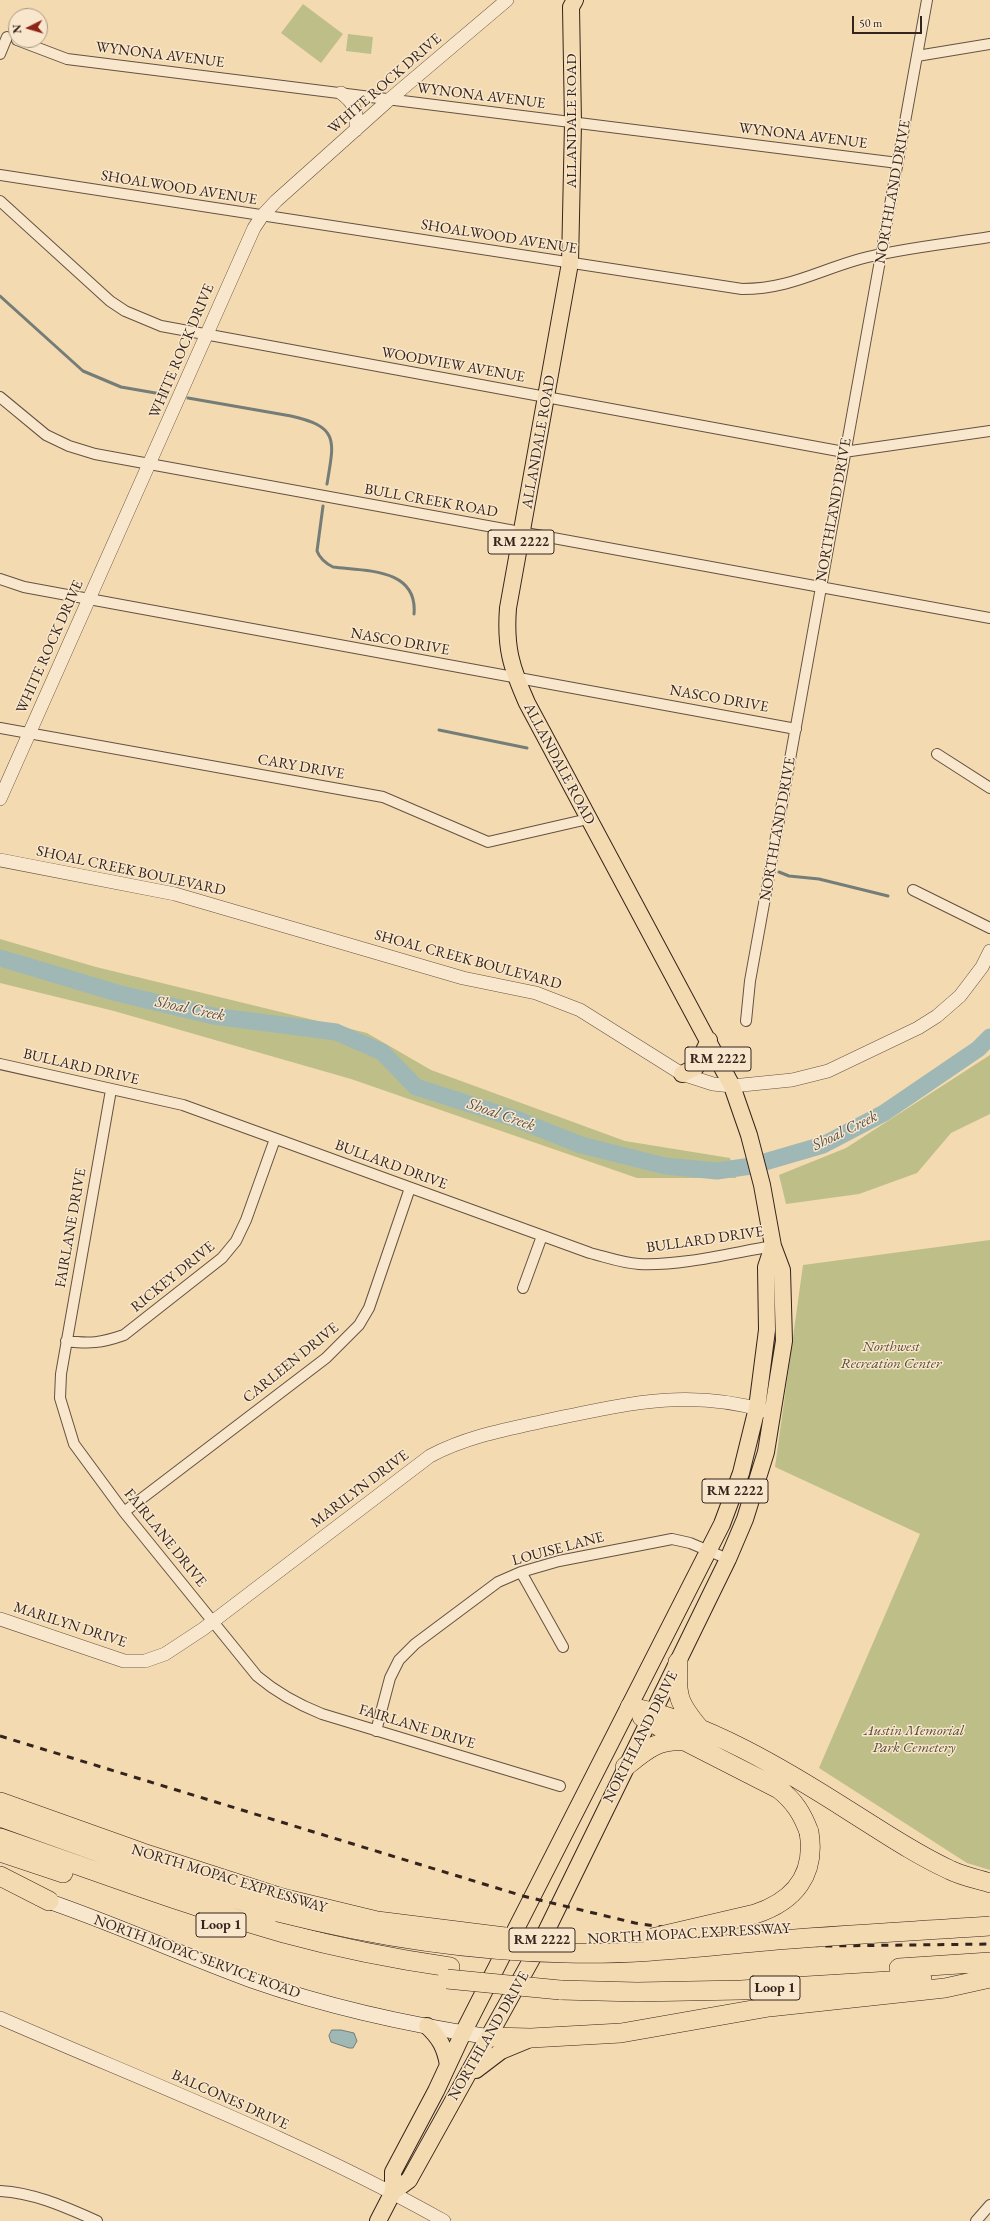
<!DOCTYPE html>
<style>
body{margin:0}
#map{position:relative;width:990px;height:2221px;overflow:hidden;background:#f4dab0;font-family:"EB Garamond",serif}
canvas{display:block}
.north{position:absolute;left:8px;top:8px;width:40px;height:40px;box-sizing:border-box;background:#f8e7cc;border:1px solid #aa9986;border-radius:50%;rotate:265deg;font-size:11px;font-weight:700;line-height:16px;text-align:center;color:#34241d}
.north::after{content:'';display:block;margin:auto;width:14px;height:18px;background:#8f2418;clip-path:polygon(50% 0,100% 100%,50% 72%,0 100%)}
.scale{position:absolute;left:852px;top:16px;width:70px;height:18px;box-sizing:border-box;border:2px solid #34241d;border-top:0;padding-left:5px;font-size:12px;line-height:14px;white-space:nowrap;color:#34241d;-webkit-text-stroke:3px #f8e7cc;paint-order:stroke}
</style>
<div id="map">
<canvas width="990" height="2221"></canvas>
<div class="north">N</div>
<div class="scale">50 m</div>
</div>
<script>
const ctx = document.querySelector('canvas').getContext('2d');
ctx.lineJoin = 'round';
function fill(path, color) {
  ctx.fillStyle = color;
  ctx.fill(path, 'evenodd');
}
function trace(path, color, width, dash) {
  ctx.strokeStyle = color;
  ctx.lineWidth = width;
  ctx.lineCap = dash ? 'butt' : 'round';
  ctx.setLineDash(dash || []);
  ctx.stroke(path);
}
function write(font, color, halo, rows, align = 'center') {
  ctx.font = font + ' "EB Garamond",serif';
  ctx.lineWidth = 3;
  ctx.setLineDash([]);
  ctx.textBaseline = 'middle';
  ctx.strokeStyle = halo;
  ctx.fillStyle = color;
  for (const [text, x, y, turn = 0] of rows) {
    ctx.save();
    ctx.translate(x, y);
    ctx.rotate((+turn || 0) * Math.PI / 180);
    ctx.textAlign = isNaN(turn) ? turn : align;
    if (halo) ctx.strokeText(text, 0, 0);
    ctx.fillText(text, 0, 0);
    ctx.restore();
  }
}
fill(new Path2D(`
 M303,4L343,34L321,63L281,33Z
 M348,34L373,37L371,54L346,51Z
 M0,939L96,967L367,1033L431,1070L625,1141L730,1158L736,1178H637L351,1079L114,1011L0,983Z
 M990,1055V1114L951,1133L917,1173L859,1194L786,1204L779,1175L846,1148Z
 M990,1240V1870L967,1863L819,1768L920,1534L775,1467L803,1265Z`), '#bebe89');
const water = new Path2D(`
 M332,2030H341L354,2033L357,2041L353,2048H349L331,2042L329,2036Z`);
fill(water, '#9fb8b5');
trace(water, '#747d78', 1);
trace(new Path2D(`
 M0,296L83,371L121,387L167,395
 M188,398L291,416C340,427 334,441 327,484
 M323,506L317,551C320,559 325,563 333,567C365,571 418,568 414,614
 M439,730L527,748
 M779,872L789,876L819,879L888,896`), '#747d78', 3);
trace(new Path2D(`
 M0,958L117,993L213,1016L336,1032L382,1052L416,1087L516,1119L581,1145L665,1166L717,1171L751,1166L823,1145L884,1113L978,1049L990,1037`), '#9fb8b5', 17);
const minor = new Path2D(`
 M17,40L67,59L898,163
 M0,54L7,37
 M917,56L990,44
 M0,175L742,289C789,289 817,271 860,259C902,248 947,244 990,237
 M0,201L110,301L125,311L161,326L844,452L990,431
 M0,397L46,435L69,446L95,454L990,618
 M0,579L24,587L89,599L796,729
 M0,728L383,797L488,842L588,819
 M937,754L990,788
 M913,890L990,928
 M746,1021L750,981L927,0
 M0,1064L183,1105L590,1253C606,1257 622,1263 639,1264C682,1266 731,1253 773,1246
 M111,1090L61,1374L60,1398L74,1444L124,1512L257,1676C277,1693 297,1704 322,1714L560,1786
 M523,1288L542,1236
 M66,1341C90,1344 101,1343 124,1335L222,1258L236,1241L246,1220L275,1139
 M124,1512L326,1358L359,1325L369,1308L410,1188
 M521,1572L563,1647
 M376,1731L390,1678L399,1660L415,1644L498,1582L521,1572L559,1561L672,1539L690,1543L728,1559
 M0,2191C35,2193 65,2207 97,2221
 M976,2221L990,2205`);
const tertiary = new Path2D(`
 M341,93C355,103 358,113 356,130
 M0,799L254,228L262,216L276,201L390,99L507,0
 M0,860L175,894L463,978L536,993L580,1010L682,1074L713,1084L732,1086L792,1080L828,1071L918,1028L937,1016L960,996L982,967L990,951
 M0,1619L124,1661H145L165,1654L203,1629L430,1456C468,1436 508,1429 549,1420C626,1404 688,1388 766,1411
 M0,2018C149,2083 302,2141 444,2221`);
const secondary = new Path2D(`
 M39,1898C111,1922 180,1954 251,1980C328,2007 410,2025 490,2037`);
const primary = new Path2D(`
 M682,1074L696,1067L709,1040
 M427,2026C440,2038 445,2048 448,2065
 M476,2070L501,2051L530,2039
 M393,2192V2172L436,2091L463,2033L722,1524L741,1473L757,1408L767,1330L766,1267L773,1246
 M378,2221L393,2192L409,2180L539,1946L728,1559L745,1519L766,1452L784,1341L782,1270L773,1246L762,1185L749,1135L732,1086L527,703C511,667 505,647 508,608L570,263L573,123L571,7L575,0`);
const motorway = new Path2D(`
 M678,1662C676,1696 678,1703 700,1729
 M630,1707C704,1721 787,1771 851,1812C883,1832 915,1854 950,1870C962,1876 977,1879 990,1883
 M642,1717L685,1741L779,1789C794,1801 802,1813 809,1832
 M625,1767C646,1750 657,1739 685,1741
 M0,1802L143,1853L282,1898
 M0,1817L179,1881L278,1912
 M0,1838C94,1870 188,1906 284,1933C339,1948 394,1959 450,1967
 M0,1852L63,1873
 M0,1876L49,1901
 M899,1968L990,1962
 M560,1990L637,1992L741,1990L922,1979
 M490,2037L531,2038L621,2033L769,2007L945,1988L990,1978`);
trace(minor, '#645242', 12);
trace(tertiary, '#645242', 14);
trace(secondary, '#34241d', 16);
trace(primary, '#34241d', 18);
trace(motorway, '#34241d', 20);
trace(minor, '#f8e7cc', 10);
trace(tertiary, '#f8e7cc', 13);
trace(secondary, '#f8e7cc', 15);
trace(primary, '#f4dab0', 16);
trace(motorway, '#f4dab0', 19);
trace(new Path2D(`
 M0,1736L523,1896L635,1923L755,1941L822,1946L990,1944`), '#34241d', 3, [7, 7]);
const motorwayBridge = new Path2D(`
 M282,1898L377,1921L505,1937
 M278,1912C373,1936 468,1951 566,1953C633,1955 700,1947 767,1941C841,1935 916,1931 990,1926
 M652,1938L755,1914C795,1901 816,1874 809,1832
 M447,1979L560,1990`);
trace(motorwayBridge, '#34241d', 20, []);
trace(motorwayBridge, '#f4dab0', 19);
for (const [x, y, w] of [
 [521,542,66],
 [718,1059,66],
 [735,1491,66],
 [221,1925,50],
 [542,1940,66],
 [775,1988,50]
]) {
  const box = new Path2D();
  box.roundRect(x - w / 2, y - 12, w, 24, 3);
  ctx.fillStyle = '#f8e7cc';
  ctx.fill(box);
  trace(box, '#34241d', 1);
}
write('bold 14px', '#34241d', null, [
 ["RM 2222",521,542],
 ["RM 2222",718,1059],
 ["RM 2222",735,1491],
 ["Loop 1",221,1925],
 ["RM 2222",542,1940],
 ["Loop 1",775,1988]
]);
write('15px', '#34241d', '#f8e7cc', [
 ["WYNONA AVENUE",160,55,7],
 ["WHITE ROCK DRIVE",385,84,-41],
 ["WYNONA AVENUE",481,96,7],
 ["ALLANDALE ROAD",572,121,-90],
 ["WYNONA AVENUE",803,136,7],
 ["SHOALWOOD AVENUE",179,188,9],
 ["NORTHLAND DRIVE",893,192,-80],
 ["SHOALWOOD AVENUE",499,237,9],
 ["WHITE ROCK DRIVE",182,351,-67],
 ["WOODVIEW AVENUE",453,365,10],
 ["ALLANDALE ROAD",539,442,-80],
 ["BULL CREEK ROAD",431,501,10],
 ["NORTHLAND DRIVE",834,510,-80],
 ["NASCO DRIVE",400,642,10],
 ["WHITE ROCK DRIVE",50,647,-66],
 ["NASCO DRIVE",719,699,10],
 ["ALLANDALE ROAD",559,764,62],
 ["CARY DRIVE",301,767,10],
 ["NORTHLAND DRIVE",778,829,-80],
 ["SHOAL CREEK BOULEVARD",131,871,12],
 ["SHOAL CREEK BOULEVARD",468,960,15],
 ["BULLARD DRIVE",81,1067,13],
 ["BULLARD DRIVE",391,1165,20],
 ["FAIRLANE DRIVE",71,1228,-80],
 ["BULLARD DRIVE",705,1240,-8],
 ["RICKEY DRIVE",173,1277,-39],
 ["CARLEEN DRIVE",291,1363,-39],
 ["MARILYN DRIVE",360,1489,-37],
 ["FAIRLANE DRIVE",165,1538,51],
 ["LOUISE LANE",558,1549,-15],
 ["MARILYN DRIVE",70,1625,18],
 ["FAIRLANE DRIVE",417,1727,17],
 ["NORTHLAND DRIVE",641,1737,-63],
 ["NORTH MOPAC EXPRESSWAY",229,1879,17],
 ["NORTH MOPAC EXPRESSWAY",689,1934,-3],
 ["NORTH MOPAC SERVICE ROAD",197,1957,20],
 ["NORTHLAND DRIVE",489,2036,-60],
 ["BALCONES DRIVE",230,2100,24]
]);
write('italic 15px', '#564a38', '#f8e7cc', [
 ["Northwest",891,1347],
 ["Recreation Center",891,1364],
 ["Austin Memorial",914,1731],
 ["Park Cemetery",914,1748]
]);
write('italic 16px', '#54504b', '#f8e7cc', [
 ["Shoal Creek",190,1009,12],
 ["Shoal Creek",501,1115,19],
 ["Shoal Creek",845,1131,-26]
]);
</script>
